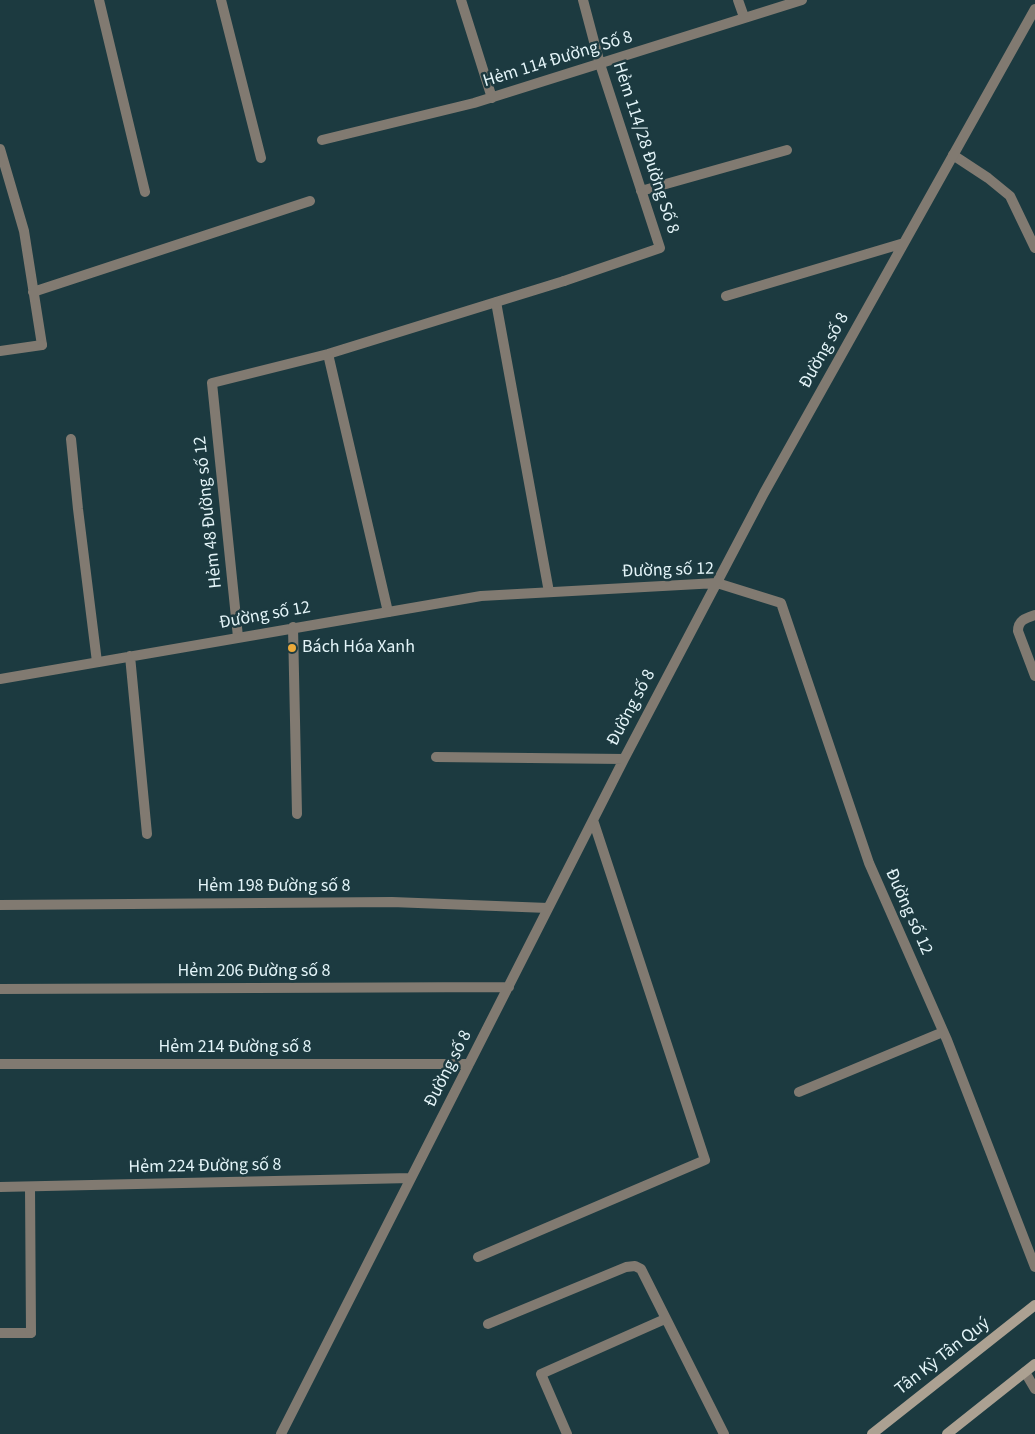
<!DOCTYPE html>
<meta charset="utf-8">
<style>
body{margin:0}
canvas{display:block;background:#1c3a40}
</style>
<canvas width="1035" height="1434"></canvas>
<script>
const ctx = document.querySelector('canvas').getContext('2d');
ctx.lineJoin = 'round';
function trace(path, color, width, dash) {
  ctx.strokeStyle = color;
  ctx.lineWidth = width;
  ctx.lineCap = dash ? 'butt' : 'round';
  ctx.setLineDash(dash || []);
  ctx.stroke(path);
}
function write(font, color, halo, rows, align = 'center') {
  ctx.font = font + ' "Source Sans 3",sans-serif';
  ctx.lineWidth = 5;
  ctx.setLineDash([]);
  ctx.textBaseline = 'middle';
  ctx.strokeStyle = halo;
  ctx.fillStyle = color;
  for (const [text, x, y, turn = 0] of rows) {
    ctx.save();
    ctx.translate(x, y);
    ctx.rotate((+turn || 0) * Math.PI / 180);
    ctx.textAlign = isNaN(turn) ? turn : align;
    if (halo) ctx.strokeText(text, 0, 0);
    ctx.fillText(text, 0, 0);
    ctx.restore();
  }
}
trace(new Path2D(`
 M99,0L145,192
 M221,0L261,158
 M0,149L24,231L42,345
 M953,155L988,178L1010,196L1035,248
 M33,292L310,201
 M496,302L549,592
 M328,354L388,612
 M238,637L212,383L328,354L564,281
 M0,1333H31
 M1025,1372L1035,1389`), '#817a71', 10);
trace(new Path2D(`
 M461,0L492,98
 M738,0L744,17
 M322,140L474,103L802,0
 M641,191L787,150
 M564,281L660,248L600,64L583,0
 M726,296L904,243
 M0,351L42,345
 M71,439L78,509L97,662
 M1035,615C1026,618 1018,620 1018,631L1035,676
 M293,627L297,814
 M130,656L147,834
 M0,679L481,596L717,583L781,603L869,863L947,1040L1035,1267
 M436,757L624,759
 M0,905L392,902L548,908
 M0,989L509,987
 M0,1064H469
 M799,1092L943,1032
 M0,1187L411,1178
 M30,1187L31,1333
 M478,1257L705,1160L593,820
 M488,1324L626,1267L635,1266L641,1269L724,1434
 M281,1434L624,759L764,493L1035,9
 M567,1434L541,1374L665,1319`), '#817a71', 10);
trace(new Path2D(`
 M872,1434L1035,1305
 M947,1434L1035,1364`), '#aca192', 10);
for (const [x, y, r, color] of [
 [292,648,5,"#eba93a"]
]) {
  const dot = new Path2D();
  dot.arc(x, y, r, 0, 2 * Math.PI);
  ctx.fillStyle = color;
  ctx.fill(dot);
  trace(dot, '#1c3a40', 2);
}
write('18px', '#e3f4f8', '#1c3a40', [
 ["Hẻm 114 Đường Số 8",558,60,-17],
 ["Hẻm 114/28 Đường Số 8",645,148,72],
 ["Đường số 8",825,351,-61],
 ["Hẻm 48 Đường số 12",209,512,-96],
 ["Đường số 12",668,571,-2],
 ["Đường số 12",265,616,-10],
 ["Đường số 8",632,708,-62],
 ["Hẻm 198 Đường số 8",274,887],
 ["Đường số 12",908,912,66],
 ["Hẻm 206 Đường số 8",254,972],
 ["Hẻm 214 Đường số 8",235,1048],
 ["Đường số 8",449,1069,-63],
 ["Hẻm 224 Đường số 8",205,1167,-1],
 ["Tân Kỳ Tân Quý",943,1357,-38]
]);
write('18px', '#e3f4f8', '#1c3a40', [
 ["Bách Hóa Xanh",302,648]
], 'left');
</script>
